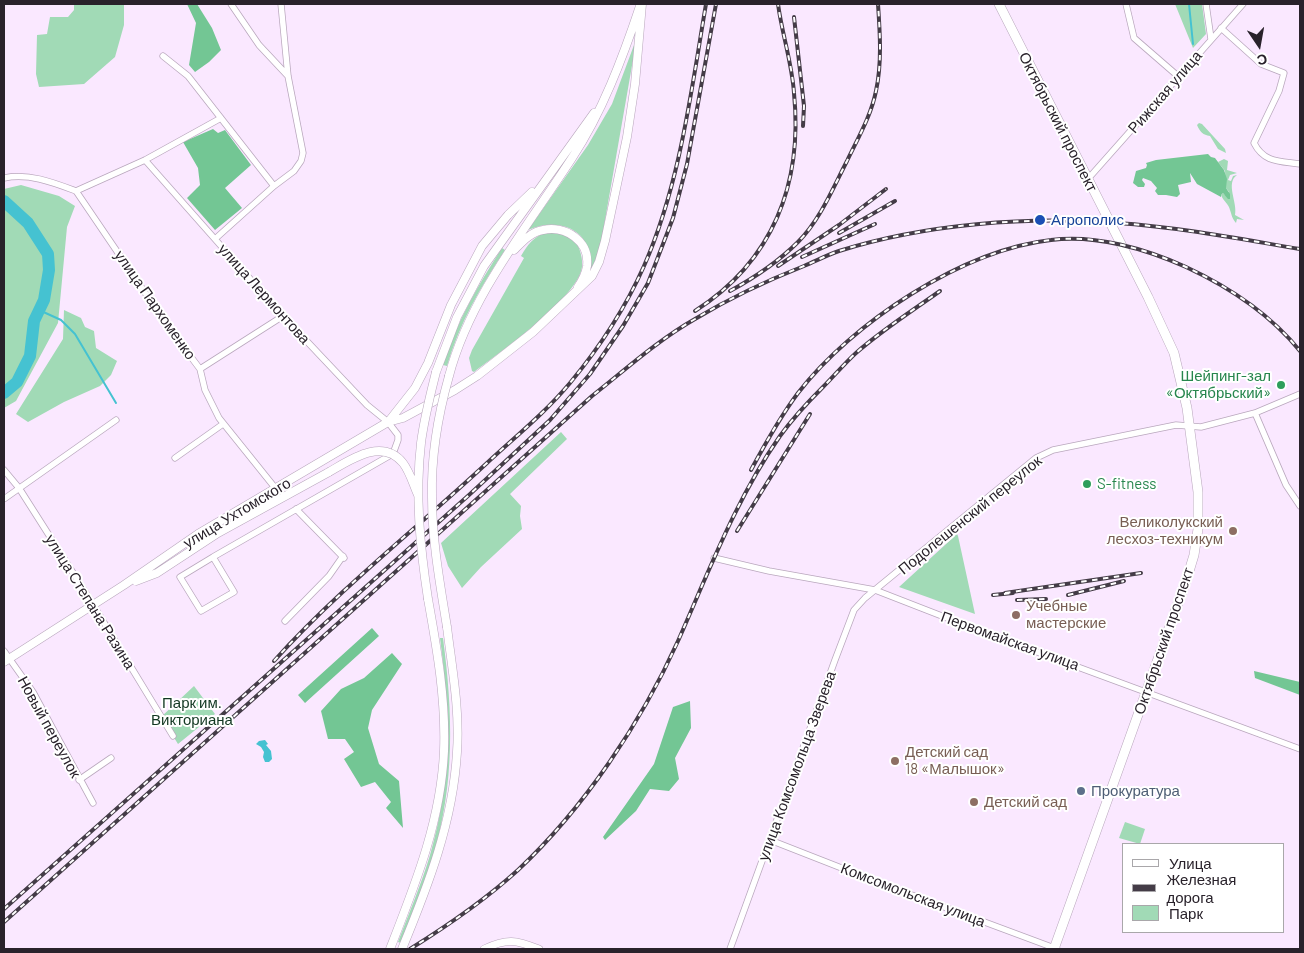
<!DOCTYPE html>
<meta charset="utf-8">
<style>
body{margin:0}
#map{position:relative;width:1304px;height:953px;overflow:hidden;background:#fae8ff;font-family:Barlow,sans-serif}
canvas{display:block}
.frame{position:absolute;inset:0;border:5px solid #29222b;pointer-events:none}
.legend{position:absolute;left:1122px;top:843px;width:162px;height:90px;box-sizing:border-box;background:#fff;border:1px solid #a9a7aa;margin:0;padding:6px 9px;list-style:none;font-size:15px;color:#29222b}
.legend li{display:flex;align-items:center;gap:10px;height:25px}
.legend b{width:25px;border:1px solid #a9a7aa}
.north{position:absolute;left:1234px;top:20px;width:50px;height:50px;-webkit-text-stroke:4px #fff;paint-order:stroke;rotate:168deg;font-size:14px;font-weight:700;line-height:20px;text-align:center;color:#29222b}
.north::after{content:'';display:block;margin:auto;width:18px;height:22px;background:#29222b;clip-path:polygon(50% 0,100% 100%,50% 72%,0 100%)}
</style>
<div id="map">
<canvas width="1304" height="953"></canvas>
<div class="frame"></div>
<ul class="legend">
<li><b style="height:6px;background:#fff"></b>Улица</li>
<li><b style="height:6px;background:#443c47"></b>Железная дорога</li>
<li><b style="height:14px;background:#a1dab6"></b>Парк</li>
</ul>
<div class="north">С</div>
</div>
<script>
const ctx = document.querySelector('canvas').getContext('2d');
ctx.lineJoin = 'round';
function fill(path, color) {
  ctx.fillStyle = color;
  ctx.fill(path, 'evenodd');
}
function trace(path, color, width, dash) {
  ctx.strokeStyle = color;
  ctx.lineWidth = width;
  ctx.lineCap = dash ? 'butt' : 'round';
  ctx.setLineDash(dash || []);
  ctx.stroke(path);
}
function write(font, color, halo, rows, align = 'center') {
  ctx.font = font + ' Barlow,sans-serif';
  ctx.lineWidth = 4;
  ctx.setLineDash([]);
  ctx.textBaseline = 'middle';
  ctx.strokeStyle = halo;
  ctx.fillStyle = color;
  for (const [text, x, y, turn = 0] of rows) {
    ctx.save();
    ctx.translate(x, y);
    ctx.rotate((+turn || 0) * Math.PI / 180);
    ctx.textAlign = isNaN(turn) ? turn : align;
    if (halo) ctx.strokeText(text, 0, 0);
    ctx.fillText(text, 0, 0);
    ctx.restore();
  }
}
fill(new Path2D(`
 M74,4H124V25L115,57L84,84L39,87L36,74L37,35L47,34L50,17H68L74,10Z
 M1175,4H1202L1206,34L1193,48Z
 M637,37L601,243L593,267L590,268C594,230 559,216 528,230L588,145L612,104Z
 M1199,123L1202,124L1225,149L1226,153L1218,149L1210,136C1203,135 1200,132 1197,125Z
 M1224,159L1228,161L1227,170L1237,173L1230,175L1228,180L1231,181L1233,176L1237,175C1225,183 1238,203 1235,215L1244,220L1237,219L1236,223C1232,218 1232,216 1230,210C1229,204 1223,201 1221,195L1223,193L1225,195L1229,192L1226,188L1225,171L1218,162Z
 M21,185L59,196L75,206L67,227L58,323L16,401L4,408V189Z
 M547,232C560,232 573,235 579,248C582,257 584,265 580,274C567,305 502,351 474,372L472,371L469,358L472,350L524,258L521,256C528,244 533,237 547,232Z
 M502,248L505,250C481,286 459,324 447,366L443,365C456,323 478,285 502,248Z
 M64,310L81,318L85,327L94,331L96,348L117,361L111,375L100,386L64,402L28,422L16,414L63,339Z
 M561,432L567,439L510,494L521,506L520,516L522,529L481,567L462,588L448,566L441,543Z
 M957,534L958,536L975,614L899,587Z
 M440,638H443C453,714 455,783 433,857C424,886 412,914 401,943L398,942C409,913 421,885 430,855C452,780 450,715 440,638Z
 M194,686L215,714L178,744L161,717Z
 M1125,822L1145,829L1140,844L1119,838Z`), '#a1dab6');
fill(new Path2D(`
 M187,4H197L212,28L221,50L209,62L195,72L189,65L196,23Z
 M213,129L218,133L225,130L251,165L225,188L242,208L215,230L187,198L200,185L198,168L183,142Z
 M1208,154L1211,157L1215,158L1224,170L1227,179L1226,188L1230,194V199H1228L1223,193L1221,195V197L1197,184L1190,173L1191,182L1178,185L1180,194L1177,197L1166,195H1158L1155,191L1157,188L1151,181L1143,178L1142,180L1145,184L1144,187H1138L1133,183L1136,171L1146,168L1147,165L1146,163L1156,160Z
 M372,628L379,636L305,703L298,695Z
 M392,653L402,664L372,710L368,728L379,764L399,781L403,828L386,808L391,802L375,782L361,787L344,759L354,752L345,739H328L321,711L341,689L364,678Z
 M1254,671L1300,682V695L1255,678Z
 M690,701L691,728L675,758L679,779L669,791L650,789L636,811L605,840L603,837L654,764L673,707Z`), '#73c694');
fill(new Path2D(`
 M265,740L268,744L266,745L271,751L272,759L269,762H265L263,757L264,752L261,747L256,744L259,741Z`), '#45c2d1');
trace(new Path2D(`
 M1189,4L1193,44
 M39,310L61,320L75,334L116,403`), '#45c2d1', 2);
trace(new Path2D(`
 M4,201L28,223L48,254L49,270L44,300L34,321L30,356L17,382L4,393`), '#45c2d1', 12);
const minor = new Path2D(`
 M231,4L259,45L288,76
 M1126,4L1134,38L1179,77
 M1206,4L1211,39
 M1221,28L1261,64L1284,73L1279,91L1254,143C1264,163 1280,161 1300,164
 M163,56L188,76L274,186
 M145,160L283,316L367,405L388,422L398,435V440L394,451L389,456L213,557L180,577L201,611L234,592L213,557
 M4,178C29,173 52,182 76,191L145,160L221,118
 M1087,180L1243,4
 M76,191L167,325L200,369L205,390L219,418L276,489
 M215,239L274,186L294,171L301,161L303,153L288,76L281,4
 M200,369L283,316
 M1255,413L1286,485L1300,506
 M175,458L223,424
 M4,470L19,488L89,598L173,736
 M4,499L116,420
 M296,509L344,558
 M714,558L769,571L875,590L983,632L1300,749
 M285,621L329,576L343,556
 M4,651L33,692L93,803
 M79,780L111,758
 M770,840L885,885L1057,949
 M730,949L835,660L854,610L865,598L1036,458L1053,450L1176,425L1201,427L1255,413L1300,394`);
const tertiary = new Path2D(`
 M484,949C507,938 516,940 539,949`);
const secondary = new Path2D(`
 M514,250C522,242 531,232 543,230C565,225 590,241 587,266C586,273 582,281 578,287
 M436,372L457,317L484,266L594,113
 M449,376C470,296 528,226 572,158C602,113 623,57 640,6
 M389,421L415,388L428,363L451,305L482,246L508,215L532,192
 M136,581L157,573L218,533L329,472
 M4,662L124,585L198,534L388,422L403,418L455,390L477,376L533,332L592,276L599,262L605,241L627,137L635,84L642,4
 M390,949C415,885 441,821 444,751C446,700 437,649 428,599
 M402,949C428,886 453,822 457,752C460,710 452,668 447,627`);
const primary = new Path2D(`
 M999,4L1148,297L1174,353L1187,408L1198,492V529L1194,555L1187,578L1054,949`);
trace(minor, '#b9a7bd', 7);
trace(tertiary, '#b9a7bd', 8);
trace(secondary, '#b9a7bd', 9);
trace(primary, '#b9a7bd', 10);
trace(minor, '#fff', 5.5);
trace(tertiary, '#fff', 7);
trace(secondary, '#fff', 8);
trace(primary, '#fff', 9);
const rail = new Path2D(`
 M794,17L804,106L803,126
 M839,233L895,201
 M802,257L875,224
 M778,266L839,225L886,189
 M730,291C754,278 779,261 798,242C820,220 833,188 847,161C858,138 871,116 876,91C882,63 880,33 878,4
 M695,311C773,261 803,184 794,93C792,63 782,34 778,4
 M751,470C765,444 780,417 798,393C852,323 962,250 1051,240C1095,234 1146,249 1186,267C1229,287 1270,314 1300,351
 M737,531L810,414
 M1005,593L1141,573
 M993,595L1013,593
 M1068,595L1124,581
 M1017,600L1046,599
 M274,661C339,589 416,529 487,463C515,437 545,413 570,383C599,348 625,309 644,266C680,184 691,92 706,4
 M4,909L469,495L550,420L590,374L623,326L648,283L673,218L687,164L716,4
 M4,922L592,396C625,370 658,340 695,319C730,298 766,281 804,266C816,261 827,255 839,251C925,224 1027,216 1117,223C1178,227 1240,239 1300,249
 M410,949C447,926 485,900 518,870C584,808 641,723 678,641C709,571 736,499 780,436C793,418 808,402 823,387C834,376 845,363 856,353C882,330 912,311 940,291`);
trace(rail, '#443c47', 4);
trace(rail, '#fff', 2, [5.5]);
const secondaryBridge = new Path2D(`
 M329,472C350,460 382,437 403,463C410,472 413,484 418,495
 M428,599C420,547 415,495 421,443C424,419 430,396 436,372
 M447,627C440,584 432,540 432,497C431,456 438,415 449,376`);
trace(secondaryBridge, '#b9a7bd', 9, []);
trace(secondaryBridge, '#fff', 8);
for (const [x, y, r, color] of [
 [1040,220,6,"#1a4fb4"],
 [1281,385,5,"#2e9e5b"],
 [1087,484,5,"#2e9e5b"],
 [1233,531,5,"#8d6e63"],
 [1016,615,5,"#8d6e63"],
 [895,761,5,"#8d6e63"],
 [1081,791,5,"#5c6f8a"],
 [974,802,5,"#8d6e63"]
]) {
  const dot = new Path2D();
  dot.arc(x, y, r, 0, 2 * Math.PI);
  ctx.fillStyle = color;
  ctx.fill(dot);
  trace(dot, '#fff', 2);
}
write('15px', '#29222b', '#fff', [
 ["Рижская улица",1165,92,-49],
 ["Октябрьский проспект",1058,122,63],
 ["улица Лермонтова",264,294,48],
 ["улица Пархоменко",155,305,55],
 ["улица Ухтомского",237,513,-31],
 ["Подолешенский переулок",970,515,-39],
 ["улица Степана Разина",90,602,58],
 ["Первомайская улица",1010,641,20],
 ["Октябрьский проспект",1164,641,-71],
 ["Новый переулок",49,727,61],
 ["улица Комсомольца Зверева",797,766,-70],
 ["Комсомольская улица",913,895,21]
]);
write('15px', '#164399', '#fff', [
 ["Агрополис",1051,220]
], 'left');
write('15px', '#27864d', '#fff', [
 ["Шейпинг-зал",1271,376],
 ["«Октябрьский»",1271,393],
 ["S-fitness",1097,484,"left"]
], 'right');
write('15px', '#785e54', '#fff', [
 ["Великолукский",1223,522,"right"],
 ["лесхоз-техникум",1223,539,"right"],
 ["Учебные",1026,606],
 ["мастерские",1026,623],
 ["Детский сад",905,752],
 ["18 «Малышок»",905,769],
 ["Детский сад",984,802]
], 'left');
write('15px', '#123722', '#fff', [
 ["Парк им.",192,703],
 ["Викториана",192,720]
]);
write('15px', '#4e5e75', '#fff', [
 ["Прокуратура",1091,791]
], 'left');
</script>
